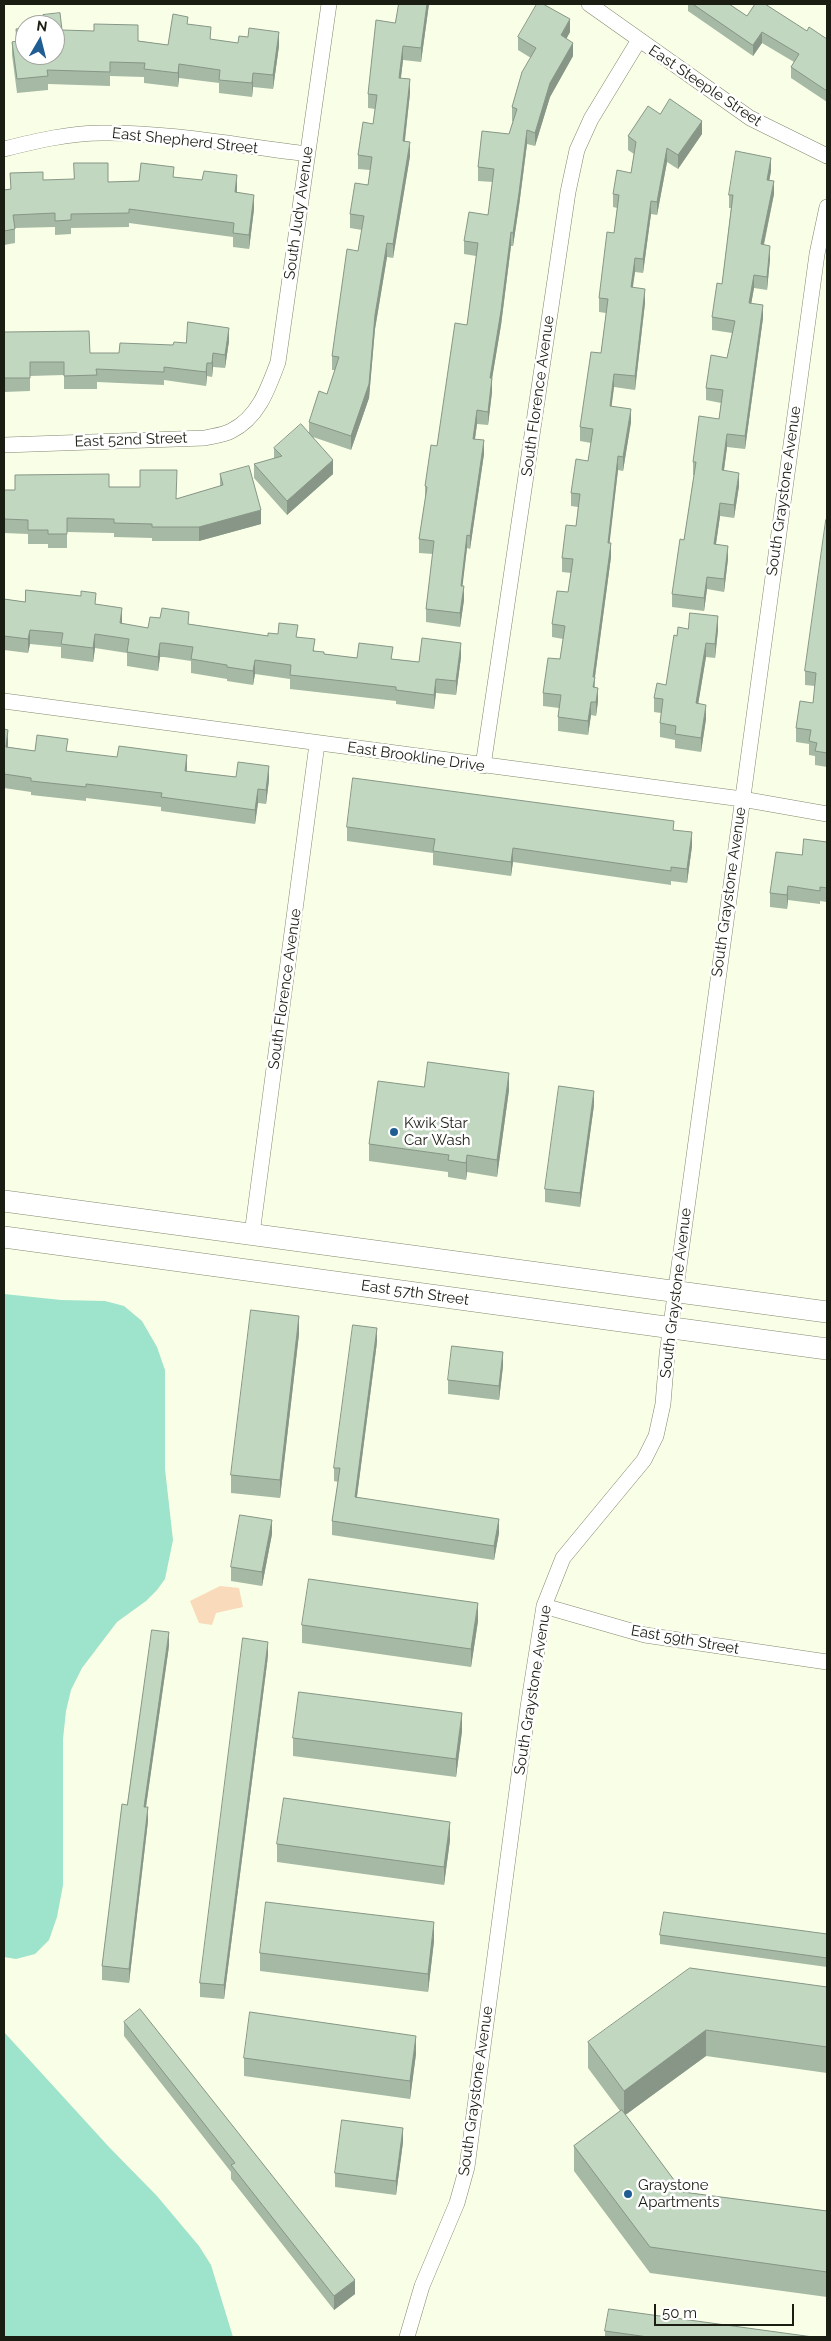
<!DOCTYPE html>
<style>
body{margin:0}
#map{position:relative;width:831px;height:2341px;overflow:hidden;background:#f9ffe7;font-family:Raleway,sans-serif}
canvas{display:block}
.frame{position:absolute;inset:0;border:5px solid #1a1d12;pointer-events:none}
.north{position:absolute;left:15px;top:15px;width:50px;height:50px;box-sizing:border-box;background:#fff;border:1px solid #a3a5a0;border-radius:50%;rotate:8deg;font-size:14px;font-weight:700;line-height:20px;text-align:center;color:#1a1d12}
.north::after{content:'';display:block;margin:auto;width:18px;height:22px;background:#205d93;clip-path:polygon(50% 0,100% 100%,50% 72%,0 100%)}
.scale{position:absolute;left:654px;top:2304px;width:140px;height:22px;box-sizing:border-box;border:2px solid #1a1d12;border-top:0;padding-left:6px;font-size:15px;line-height:18px;white-space:nowrap;color:#1a1d12;-webkit-text-stroke:4px #fff;paint-order:stroke}
</style>
<div id="map">
<canvas width="831" height="2341"></canvas>
<div class="frame"></div>
<div class="north">N</div>
<div class="scale">50 m</div>
</div>
<script>
const ctx = document.querySelector('canvas').getContext('2d');
ctx.lineJoin = 'round';
function fill(path, color) {
  ctx.fillStyle = color;
  ctx.fill(path, 'evenodd');
}
function trace(path, color, width, dash) {
  ctx.strokeStyle = color;
  ctx.lineWidth = width;
  ctx.lineCap = dash ? 'butt' : 'round';
  ctx.setLineDash(dash || []);
  ctx.stroke(path);
}
function write(font, color, halo, rows, align = 'center') {
  ctx.font = font + ' Raleway,sans-serif';
  ctx.lineWidth = 5;
  ctx.setLineDash([]);
  ctx.textBaseline = 'middle';
  ctx.strokeStyle = halo;
  ctx.fillStyle = color;
  for (const [text, x, y, turn = 0] of rows) {
    ctx.save();
    ctx.translate(x, y);
    ctx.rotate((+turn || 0) * Math.PI / 180);
    ctx.textAlign = isNaN(turn) ? turn : align;
    if (halo) ctx.strokeText(text, 0, 0);
    ctx.fillText(text, 0, 0);
    ctx.restore();
  }
}
fill(new Path2D(`
 M220,1586L239,1588L243,1607L216,1613L212,1625L199,1623L190,1601Z`), '#f9daba');
fill(new Path2D(`
 M4,1294L61,1300L105,1301L124,1306L142,1321L157,1347L165,1370V1469L173,1540L165,1579L157,1590L146,1601L117,1622L82,1668L71,1690L66,1711L63,1739V1885L57,1917L49,1940L35,1954L16,1959L4,1957Z
 M4,2032L109,2147L157,2196L199,2246L211,2265L233,2337H4Z`), '#9ee3cb');
const minor = new Path2D(`
 M589,4L750,118L827,156
 M4,149C36,141 69,133 102,133C170,132 240,146 308,154
 M4,445L205,438C213,436 224,435 231,431C258,418 268,389 278,362L329,4
 M4,701L742,799L827,814
 M483,766L568,192L577,150L591,119L639,40
 M252,1234L317,744
 M544,1606L645,1635L827,1662
 M407,2337L422,2286L457,2203L467,2167L528,1707L544,1606L563,1558L644,1460L656,1436L663,1404L667,1354L817,254L827,207`);
const secondary = new Path2D(`
 M4,1201L827,1312
 M4,1237L827,1349`);
trace(minor, '#82896e', 16);
trace(secondary, '#82896e', 22);
trace(minor, '#fff', 15);
trace(secondary, '#fff', 21);
fill(new Path2D(`
 M429,4L421,62L403,60L401,78L410,93L405,141L410,156L393,258L387,257L375,329L369,398L351,450L313,437L333,474L287,515L254,478V464L274,459V448L309,433V422L327,394L335,370H332V356L358,251L362,230L350,228V214L368,185L370,170L358,169V155L373,124L375,109L368,108V94L395,23Z
 M688,4H729L747,16L807,31L827,39V102L791,78V67L794,62L762,43L753,56L688,11Z
 M43,15L62,30L168,45L188,24L211,40L238,43L279,46L273,89L253,87L252,97L219,93V83L179,78L178,87L144,83V77L110,76V86L48,84V90L17,93L12,55V42L16,41V29L55,25H43Z
 M570,32L566,39L573,56L550,97L535,146L527,144L519,206L513,246H511L501,325L492,378V392L488,425L477,424L475,439L484,454L470,549L467,548L462,586L464,600L460,627L426,622V609L433,554L419,553V539L425,500V486L437,446L467,325L476,256L464,254V241L488,215L493,182L478,181V167L509,134L513,121H512V107L531,58L518,50V37Z
 M660,114L702,134L678,169L667,162L657,215L651,214L643,273L635,272L632,287L645,303L635,390L614,387L611,406L631,422L623,471L618,470L609,543L611,557L595,677V687L598,701L596,716L591,715L588,735L558,731V717L559,708L543,706V693L560,659L563,639L552,637V624L568,592L571,573L562,572V558L576,526L578,507L571,506V493L588,461L591,443L580,441V427L601,353L606,313L599,312V298L614,233L617,208L613,207V194L631,173L634,154L628,150V136Z
 M771,171L769,181L774,194L764,245L770,259L767,290L754,288L751,304L763,318L745,449L727,447L724,471L739,486L734,518L720,516L716,544L728,559L724,592L707,589L704,611L672,607V594L684,540L694,475H693V462L719,419L721,403L706,400V388L727,358L732,333L712,330V317L722,284L731,208H729V195Z
 M10,173L43,180L108,182L139,181L174,177L237,189V193L254,209L249,249L233,247V237L129,223V227L71,228V234L55,235V227L15,228V243L4,245V190L11,189Z
 M4,332L90,353H119L186,343L229,341L225,368L213,367L212,377L207,376L206,386L164,380V385L97,382V389H64V375L30,376V391L4,392Z
 M220,474L261,524L199,541H152V538L114,537V533L67,532V548H48V544H28V534L4,533V490H15L109,487L177,499L220,486Z
 M827,521V767L815,765V756L809,755V744L796,742V728L813,703L815,686L805,685V671Z
 M4,599L25,602L96,604L122,624L148,628L189,624L268,636L298,637L315,651L324,654L357,658L393,659L419,662L461,657L456,695L436,693L434,709L396,704V701L290,689V679L255,674L253,685L227,681V679L191,673V661L164,657H160L158,671L127,666V653L95,648L93,662L61,658V647L30,644L28,653L4,650Z
 M688,629L718,630L715,658L706,657L698,704L706,719L701,752L675,748V740L660,737V723L661,713L654,712V698L666,685L677,636Z
 M4,729L8,744V747L35,751H68L187,771L236,777L269,780L266,804L258,803L255,824L161,811V807L86,798V801L31,795V792L4,788Z
 M347,827L674,830L692,846L687,883L671,881V885L513,862L511,876L433,865V853L347,841Z
 M827,842V902L820,901V904L788,900L787,909L770,907V893L802,855Z
 M424,1087L509,1090L497,1177L467,1172L466,1180L448,1177V1172L369,1161V1144Z
 M594,1105L580,1207L545,1202V1189Z
 M299,1334L280,1498L231,1493V1475Z
 M377,1342L357,1497L499,1533L494,1560L332,1535V1521L338,1482L334,1481V1468Z
 M503,1366L499,1400L448,1394V1380Z
 M272,1534L262,1586L231,1581V1567Z
 M478,1621L471,1667L302,1643V1625Z
 M169,1646L146,1807L148,1821L129,1983L102,1980V1966L127,1805Z
 M268,1656L224,1999L200,1997V1983Z
 M462,1731L456,1777L293,1756V1738Z
 M450,1840L444,1885L277,1862V1844Z
 M827,1934V1967L660,1944V1935Z
 M434,1941L428,1992L260,1971V1953Z
 M827,1987V2073L706,2056L625,2115L683,2192L827,2211V2297L650,2273L574,2171V2146L620,2111L588,2068V2042Z
 M124,2022L355,2294L334,2310L231,2179V2172L124,2036Z
 M416,2054L410,2099L244,2076V2058Z
 M403,2142L396,2195L335,2187V2173Z
 M605,2331L813,2337H605Z`), '#a6b9a5');
fill(new Path2D(`
 M427,4H429L421,62V48Z
 M570,19V32L561,49V35Z
 M279,32V46L273,89V75Z
 M762,32V43L753,56V45Z
 M573,43V56L550,97L535,146V133L550,83Z
 M403,46V60L399,92V78Z
 M179,64V78L178,87V73Z
 M253,73V87L252,97V83Z
 M410,79V93L403,155V141Z
 M702,121V134L678,169V155Z
 M527,130V144L519,206L513,246V233Z
 M410,142V156L393,258V244Z
 M667,148V162L657,215V202Z
 M771,158V171L767,193V180Z
 M237,175V189L235,206V192Z
 M774,181V194L761,257V244Z
 M254,195V209L249,249V235Z
 M651,201V214L643,273V259Z
 M511,232V246L501,325L490,391V378Z
 M387,243V257L375,329L369,398L351,450V436L375,315Z
 M770,246V259L767,290V277Z
 M635,258V272L631,301V287Z
 M754,275V288L749,316V303Z
 M645,289V303L635,390V376Z
 M763,305V318L745,449V436Z
 M229,328V341L225,368V355Z
 M213,353V367L212,377V363Z
 M207,363V376L206,386V372Z
 M614,374V387L610,419V406Z
 M492,378V392L488,425V412Z
 M631,409V422L623,471V457Z
 M477,410V424L473,452V439Z
 M727,434V447L722,483V470Z
 M484,440V454L470,549V536Z
 M618,456V470L608,557V543Z
 M333,460V474L287,515V501Z
 M739,473V486L734,518V505Z
 M720,503V516L714,557V544Z
 M261,510V524L199,541V527Z
 M467,535V548L461,599V586Z
 M611,543V557L593,691V677Z
 M728,546V559L724,592V579Z
 M707,577V589L704,611V598Z
 M464,586V600L460,627V613Z
 M122,608V622L120,637V623Z
 M718,616V630L715,658V644Z
 M30,630V644L28,653V639Z
 M95,634V648L93,662V648Z
 M160,643V657L158,671V657Z
 M461,643V657L456,695V681Z
 M706,643V657L696,717V703Z
 M255,660V674L253,685V671Z
 M436,679V693L434,709V695Z
 M598,688V701L596,716V702Z
 M591,702V715L588,735V721Z
 M706,705V719L701,752V738Z
 M8,730V744L6,761V747Z
 M187,755V769L185,785V771Z
 M269,766V780L266,804V790Z
 M258,789V803L255,824V810Z
 M692,832V846L687,883V869Z
 M513,848V862L511,876V862Z
 M788,886V900L787,909V895Z
 M509,1073V1090L497,1177V1160Z
 M594,1091V1105L580,1207V1193Z
 M467,1155V1172L466,1180V1163Z
 M299,1316V1334L280,1498V1480Z
 M377,1328V1342L355,1511V1497Z
 M503,1352V1366L499,1400V1386Z
 M499,1519V1533L494,1560V1546Z
 M272,1520V1534L262,1586V1572Z
 M478,1603V1621L471,1667V1649Z
 M169,1632V1646L144,1820V1807Z
 M268,1642V1656L224,1999V1985Z
 M462,1713V1731L456,1777V1759Z
 M148,1807V1821L129,1983V1969Z
 M450,1822V1840L444,1885V1867Z
 M434,1922V1941L428,1992V1974Z
 M706,2030V2056L624,2116V2091Z
 M416,2036V2054L410,2099V2081Z
 M403,2128V2142L396,2195V2181Z
 M355,2280V2294L334,2310V2296Z`), '#879686');
const building = new Path2D(`
 M399,4H427L421,48L403,46L399,78L410,79L403,141L410,142L393,244L387,243L375,315L369,384L351,436L309,422L319,391L327,394L339,357L332,356L347,249L358,251L364,216L350,214L355,183L368,185L372,157L358,155L363,122L373,124L377,95L368,94L376,20L395,23Z
 M537,4H543L570,19L561,35L573,43L550,83L535,133L527,130L519,193L513,233L511,232L501,311L490,378H492L488,412L477,410L473,439L484,440L470,536L467,535L461,586H464L460,613L426,609L434,541L419,539L427,487L425,486L431,445L437,446L455,323L467,325L478,243L464,241L469,212L488,215L494,169L478,167L482,131L509,134L517,109L512,107L522,72L536,48L518,37Z
 M693,4H729L747,16L755,4H765L807,31L809,27L827,39V91L791,67L799,54L762,32L753,45Z
 M60,13L62,30L94,31V24L138,25V41L168,45L173,14L188,17L187,24L211,27L210,39L238,43L239,36L248,37L249,28L279,32L273,75L253,73L252,83L219,80L220,70L179,64L178,73L144,69L145,63L110,62V72L47,70L48,76L17,79L12,42L17,41L16,29L25,28V55H55V25H44L43,15Z
 M670,99L702,121L678,155L667,148L657,202L651,201L643,259L635,258L631,287L645,289L635,376L614,374L610,406L631,409L623,457L618,456L608,543H611L593,677H595L593,687L598,688L596,702H591L588,721L558,717L561,695L543,693L548,658L560,659L565,626L552,624L557,591L568,592L573,559L562,558L566,525L576,526L580,494L571,493L576,459L588,461L593,429L580,427L591,352L601,353L608,299L599,298L607,232L614,233L619,195L613,194L617,170L631,173L636,142L628,136L648,106L660,114Z
 M736,151L771,158L767,180L774,181L761,244L770,246L767,277L754,275L749,303L763,305L745,436L727,434L722,470L739,473L734,505L720,503L714,544L728,546L724,579L707,577L704,598L672,594L680,539L684,540L696,462H693L699,416L719,419L723,390L706,388L711,355L727,358L735,321L712,317L717,283L722,284L733,195H729Z
 M74,163H108V182L139,181L141,163L174,167L173,177L202,180L204,171L237,175L235,192L254,195L249,235L233,233L234,223L129,209V213L71,214V220L55,221V213L13,215L15,229L4,231V190L11,189L10,173L43,172V180L74,179Z
 M188,322L229,328L225,355L213,353L212,363H207L206,372L164,367V372L96,369L97,375L64,376V362H30V378H4V332L89,331L90,353H119L120,343L173,345L174,342L186,343Z
 M301,424L333,460L287,501L254,464L282,456L274,448Z
 M249,466L261,510L199,527H152V524L114,523V519L67,518V534H48V530H28V520L4,519V490H15V475L109,474V487H140V470H177L176,499L223,485L220,474Z
 M826,520L827,521V753L815,751L817,743L809,741L811,730L796,728L800,701L813,703L816,673L805,671Z
 M26,590L81,596V591L96,593L95,604L122,608L120,623L148,628L150,617L160,618L162,608L189,612L188,624L268,636V633L278,634L279,623L298,625L296,637L315,639L313,651L324,652V654L357,658L359,643L393,647L391,659L419,662L422,638L461,643L456,681L436,679L434,695L396,690V687L290,675L291,665L255,660L253,671L227,667V665L191,659L193,647L164,643H160L158,657L127,652L129,639L95,634L93,648L61,644L63,633L30,630L28,639L4,636V599L25,602Z
 M690,613L718,616L715,644L706,643L696,703L706,705L701,738L675,734L676,726L660,723L663,699L654,698L657,683L666,685L674,635L677,636L678,627L688,629Z
 M4,729L8,730L6,747L35,751L37,735L68,739L66,751L117,757L119,746L187,755L185,771L236,777L238,762L269,766L266,790L258,789L255,810L161,797L162,793L86,784V787L31,781V778L4,774Z
 M353,778L674,821L673,830L692,832L687,869L671,867V871L513,848L511,862L433,851L435,839L347,827Z
 M804,839L827,842V888L820,887V891L788,886L787,895L770,893L776,852L802,855Z
 M428,1062L509,1073L497,1160L467,1155L466,1163L448,1160L449,1155L369,1144L378,1081L424,1087Z
 M559,1086L594,1091L580,1193L545,1189Z
 M251,1310L299,1316L280,1480L231,1475Z
 M353,1325L377,1328L355,1497L499,1519L494,1546L332,1521L340,1468H334Z
 M452,1346L503,1352L499,1386L448,1380Z
 M240,1515L272,1520L262,1572L231,1567Z
 M309,1579L478,1603L471,1649L302,1625Z
 M152,1630L169,1632L144,1807H148L129,1969L102,1966L122,1804L127,1805Z
 M243,1638L268,1642L224,1985L200,1983Z
 M299,1692L462,1713L456,1759L293,1738Z
 M284,1798L450,1822L444,1867L277,1844Z
 M266,1902L434,1922L428,1974L260,1953Z
 M664,1912L827,1934V1958L660,1935Z
 M690,1968L827,1987V2047L706,2030L624,2091L588,2042Z
 M140,2009L355,2280L334,2296L231,2165L235,2163L124,2022Z
 M250,2012L416,2036L410,2081L244,2058Z
 M622,2110L683,2192L827,2211V2272L650,2247L574,2146Z
 M342,2120L403,2128L396,2181L335,2173Z
 M609,2309L813,2337H648L605,2331Z`);
fill(building, '#c1d7c0');
trace(building, '#879686', 1);
for (const [x, y, r, color] of [
 [394,1132,5,"#205d93"],
 [628,2194,5,"#205d93"]
]) {
  const dot = new Path2D();
  dot.arc(x, y, r, 0, 2 * Math.PI);
  ctx.fillStyle = color;
  ctx.fill(dot);
  trace(dot, '#fff', 2);
}
write('15px', '#1a1d12', '#fff', [
 ["East Steeple Street",705,86,34],
 ["East Shepherd Street",185,141,6],
 ["South Judy Avenue",299,213,-82],
 ["South Florence Avenue",538,396,-82],
 ["East 52nd Street",131,440,-2],
 ["South Graystone Avenue",784,491,-82],
 ["East Brookline Drive",416,757,8],
 ["South Graystone Avenue",729,892,-82],
 ["South Florence Avenue",285,989,-82],
 ["East 57th Street",415,1293,8],
 ["South Graystone Avenue",676,1293,-83],
 ["East 59th Street",685,1640,10],
 ["South Graystone Avenue",533,1690,-81],
 ["South Graystone Avenue",476,2091,-82]
]);
write('15px', '#1a1d12', '#fff', [
 ["Kwik Star",404,1123],
 ["Car Wash",404,1140],
 ["Graystone",638,2185],
 ["Apartments",638,2202]
], 'left');
</script>
